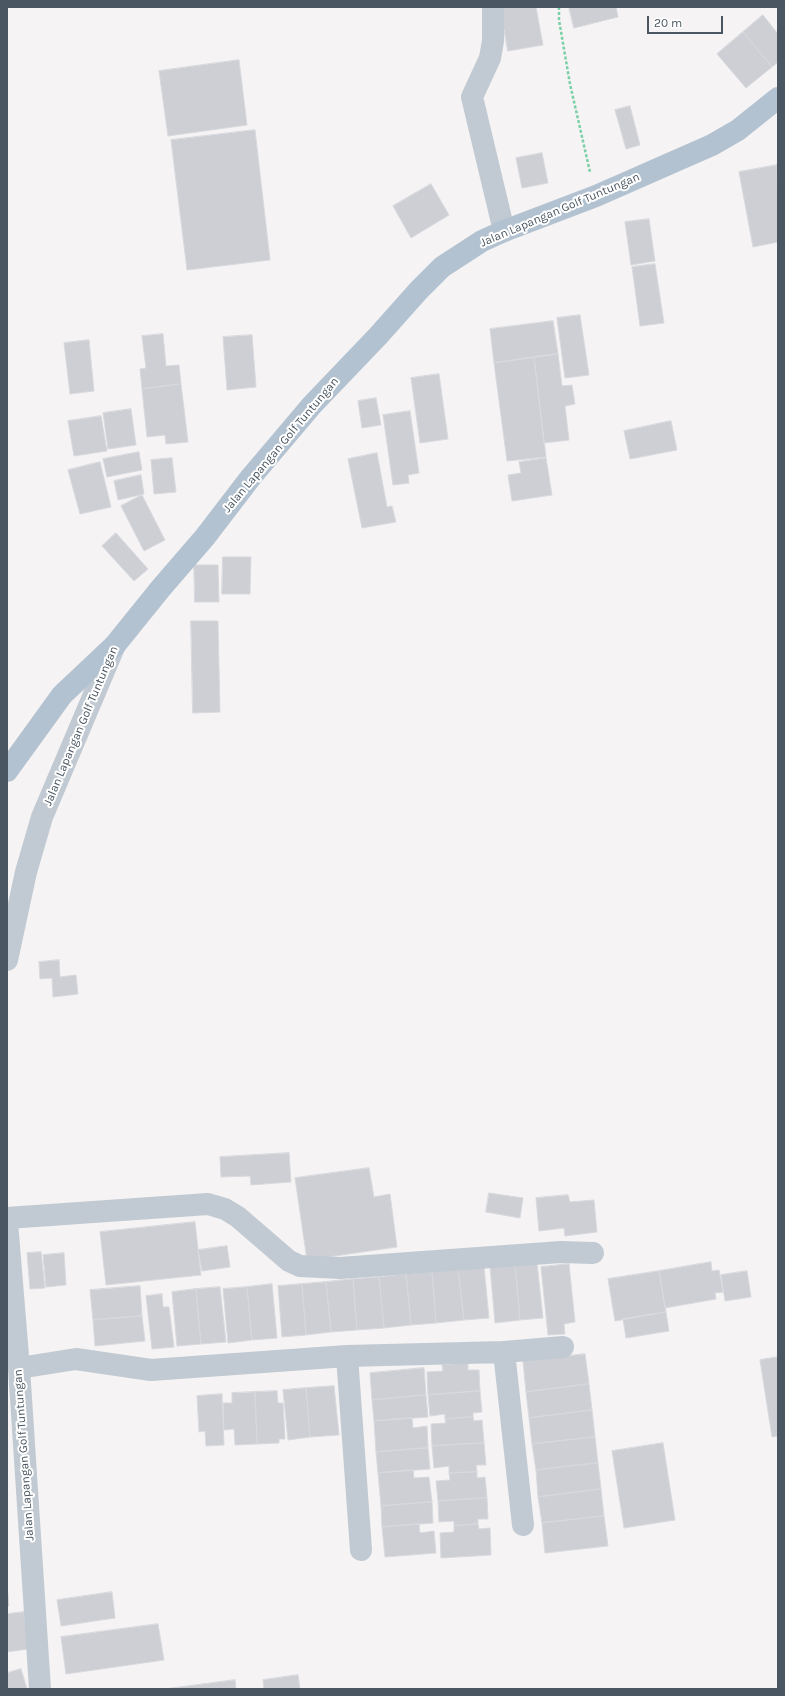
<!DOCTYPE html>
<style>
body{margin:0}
#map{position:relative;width:785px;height:1696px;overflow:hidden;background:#f5f3f3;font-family:Karla,sans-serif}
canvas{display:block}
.frame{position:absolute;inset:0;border:8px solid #4a5661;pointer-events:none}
.scale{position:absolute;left:647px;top:16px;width:76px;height:18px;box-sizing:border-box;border:2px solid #4a5661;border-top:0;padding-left:5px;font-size:12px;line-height:14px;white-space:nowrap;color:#4a5661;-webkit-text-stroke:3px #fff;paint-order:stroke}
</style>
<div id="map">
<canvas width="785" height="1696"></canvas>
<div class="frame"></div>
<div class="scale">20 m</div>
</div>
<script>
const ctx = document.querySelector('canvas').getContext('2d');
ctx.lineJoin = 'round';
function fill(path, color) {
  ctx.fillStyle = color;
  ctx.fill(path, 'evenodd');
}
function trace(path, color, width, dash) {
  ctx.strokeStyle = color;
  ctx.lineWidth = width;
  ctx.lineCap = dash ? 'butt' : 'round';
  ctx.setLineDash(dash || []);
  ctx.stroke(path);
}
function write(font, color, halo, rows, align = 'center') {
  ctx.font = font + ' Karla,sans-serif';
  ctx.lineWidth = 4;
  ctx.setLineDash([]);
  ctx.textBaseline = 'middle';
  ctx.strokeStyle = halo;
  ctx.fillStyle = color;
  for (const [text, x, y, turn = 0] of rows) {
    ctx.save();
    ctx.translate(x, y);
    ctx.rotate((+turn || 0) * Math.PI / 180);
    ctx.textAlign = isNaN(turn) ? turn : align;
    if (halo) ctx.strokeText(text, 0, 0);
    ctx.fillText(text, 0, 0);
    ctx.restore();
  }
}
const building = new Path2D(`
 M500,7H536L543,45L508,51Z
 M569,7H616L618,17L574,28Z
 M763,15L778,34V62L772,67L743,32Z
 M743,32L772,67L746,88L717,54Z
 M239,60L247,125L168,136L159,71Z
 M630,106L640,145L626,149L615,110Z
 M255,130L270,260L187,270L171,140Z
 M542,153L548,183L522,188L516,158Z
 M777,165L778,242L753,247L739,172Z
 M431,184L449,215L411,238L393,206Z
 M649,219L655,261L631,265L625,222Z
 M655,264L664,323L640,326L632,267Z
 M580,315L589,375L565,378L557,318Z
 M553,321L558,354L494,363L490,329Z
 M163,334L166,366L179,365L181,384L142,389L140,369L146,368L142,336Z
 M252,335L256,387L227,390L223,337Z
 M89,340L94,391L70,394L64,343Z
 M558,354L562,386L572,385L575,404L565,406L569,440L544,443L534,357Z
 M534,357L546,457L507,461L494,363Z
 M439,374L448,439L420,443L411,378Z
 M181,384L188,442L166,444L165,435L147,437L142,389Z
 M376,398L381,425L362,428L358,401Z
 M131,409L136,445L108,449L103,413Z
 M410,411L419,473L408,475L409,483L393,485L383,415Z
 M101,416L107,451L74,456L68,421Z
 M671,421L677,450L630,459L624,431Z
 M139,452L142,470L107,477L103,459Z
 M377,453L387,507L392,506L396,522L362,528L348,459Z
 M172,458L176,492L154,494L151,460Z
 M546,458L552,495L512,501L508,475L521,473L519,462Z
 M100,462L111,507L80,514L68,470Z
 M141,475L144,494L118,500L114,481Z
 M142,495L165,540L144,551L121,506Z
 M116,533L148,569L134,581L102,546Z
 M223,557H251L250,594H222Z
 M194,565H218L219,602H195Z
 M191,621H218L220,712L193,713Z
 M59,960L60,977L76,975L78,994L53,997L52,978L40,979L39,962Z
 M289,1153L291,1182L251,1185L250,1176L221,1177L220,1157Z
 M369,1168L374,1197L390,1194L397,1247L307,1260L295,1178Z
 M489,1193L523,1198L520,1218L486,1212Z
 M568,1195L570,1202L594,1200L597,1232L565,1236L564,1228L539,1231L536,1198Z
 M195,1222L201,1275L106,1285L100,1232Z
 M227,1246L230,1267L202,1271L198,1250Z
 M41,1252L45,1288L30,1289L27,1253Z
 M64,1253L66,1285L46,1287L43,1255Z
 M711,1262L712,1271L719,1270L723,1292L715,1293L716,1299L665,1308L659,1271Z
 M537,1263L543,1318L520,1320L515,1265Z
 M569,1264L575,1322L564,1324L565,1334L548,1335L541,1267Z
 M515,1265L520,1320L495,1323L490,1267Z
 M484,1267L489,1318L464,1320L458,1269Z
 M458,1269L464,1320L436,1323L432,1272Z
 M659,1271L666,1312L615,1321L608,1279Z
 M747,1271L751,1297L725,1301L721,1275Z
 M432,1272L436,1323L411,1325L406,1274Z
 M406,1274L411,1325L384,1328L379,1277Z
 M379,1277L384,1328L357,1330L353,1279Z
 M353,1279L357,1330L331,1332L326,1282Z
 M326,1282L331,1332L306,1335L302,1284Z
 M272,1284L277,1338L252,1340L247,1287Z
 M302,1284L306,1335L282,1337L278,1286Z
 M140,1286L142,1316L93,1320L90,1290Z
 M220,1287L226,1342L201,1344L196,1289Z
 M247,1287L252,1340L228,1343L223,1289Z
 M196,1289L201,1344L177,1346L172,1292Z
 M162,1294L163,1307H169L174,1347L152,1349L146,1296Z
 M666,1312L669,1331L626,1338L623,1319Z
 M142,1316L145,1341L95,1346L93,1320Z
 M585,1354L589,1384L526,1392L523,1361Z
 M778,1357V1436L772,1437L760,1360Z
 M468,1363V1370H479L480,1391L428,1395L427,1372L443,1371L442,1365Z
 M424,1368L426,1395L372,1400L370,1373Z
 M589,1384L592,1410L529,1418L526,1392Z
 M334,1386L339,1435L310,1437L306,1388Z
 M306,1388L310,1437L288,1440L283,1390Z
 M277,1391L278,1403H283L285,1439H279V1443L257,1444L255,1392Z
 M480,1391L482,1412L473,1413V1417L445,1419V1414L430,1416L428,1395Z
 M255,1392L257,1444L235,1445L234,1429L224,1430L223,1403H232V1393Z
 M222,1394L224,1445L206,1446L205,1431L199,1432L197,1396Z
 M426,1395L428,1417L374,1421L372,1400Z
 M592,1410L595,1437L532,1444L529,1418Z
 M473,1417L474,1421L482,1420L484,1443L432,1446L431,1424L446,1423L445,1419Z
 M412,1418L413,1428L427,1426L428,1448L376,1452L374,1421Z
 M595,1437L598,1463L536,1470L532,1444Z
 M484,1443L486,1465H476L477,1472L449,1473V1466L434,1468L432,1446Z
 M663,1443L675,1520L624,1528L612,1451Z
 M428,1448L430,1469L378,1473L376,1452Z
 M598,1463L601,1489L538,1497L536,1470Z
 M413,1470L414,1478L429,1477L432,1502L381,1506L378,1473Z
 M477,1472V1478L485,1477L487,1498L438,1501L436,1481L450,1480L449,1473Z
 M601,1489L604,1516L542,1523L538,1497Z
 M487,1498L488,1519H478V1524L454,1526V1521L439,1522L438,1501Z
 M432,1502L433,1523L382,1527L381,1506Z
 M604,1516L608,1546L545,1553L542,1523Z
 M419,1524L420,1533L434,1531L436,1553L385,1557L382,1527Z
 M478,1524L479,1529L490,1528L491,1555L441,1558L440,1533L454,1532V1526Z
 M7,1585L9,1606H7Z
 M112,1592L115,1618L61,1626L57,1600Z
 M24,1612L28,1649L7,1652V1614Z
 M158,1624L164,1660L66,1674L61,1637Z
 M21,1669L27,1689H7V1673Z
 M298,1675L300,1689H264L263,1680Z
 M235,1680L236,1689H165Z`);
fill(building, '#cdcfd5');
trace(building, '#d7d9de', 1);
trace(new Path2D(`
 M559,7V20L570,84L590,172`), '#7ad0a6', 2.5, [3, 2]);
trace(new Path2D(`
 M493,7V41L490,58L472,97L504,231
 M7,960L26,872L42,817L115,645
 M7,1218L208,1204L225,1209L238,1217L289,1261L300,1266L340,1268L561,1252L593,1253
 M7,1222L19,1368L40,1689
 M504,1352L523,1525
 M347,1356L361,1550
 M19,1368L76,1359L151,1370L347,1356L504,1352L563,1347`), '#c1cad2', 22);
trace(new Path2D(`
 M7,771L62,695L115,645L161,588L205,537L251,477L312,405L378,336L419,290L442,267L482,241L504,231L596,196L712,145L738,130L778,98`), '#b3c2d1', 22);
write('12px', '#4a5661', '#fff', [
 ["Jalan Lapangan Golf Tuntungan",560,210,-23],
 ["Jalan Lapangan Golf Tuntungan",281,445,-50],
 ["Jalan Lapangan Golf Tuntungan",81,726,-67],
 ["Jalan Lapangan Golf Tuntungan",24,1455,-94]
]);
</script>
